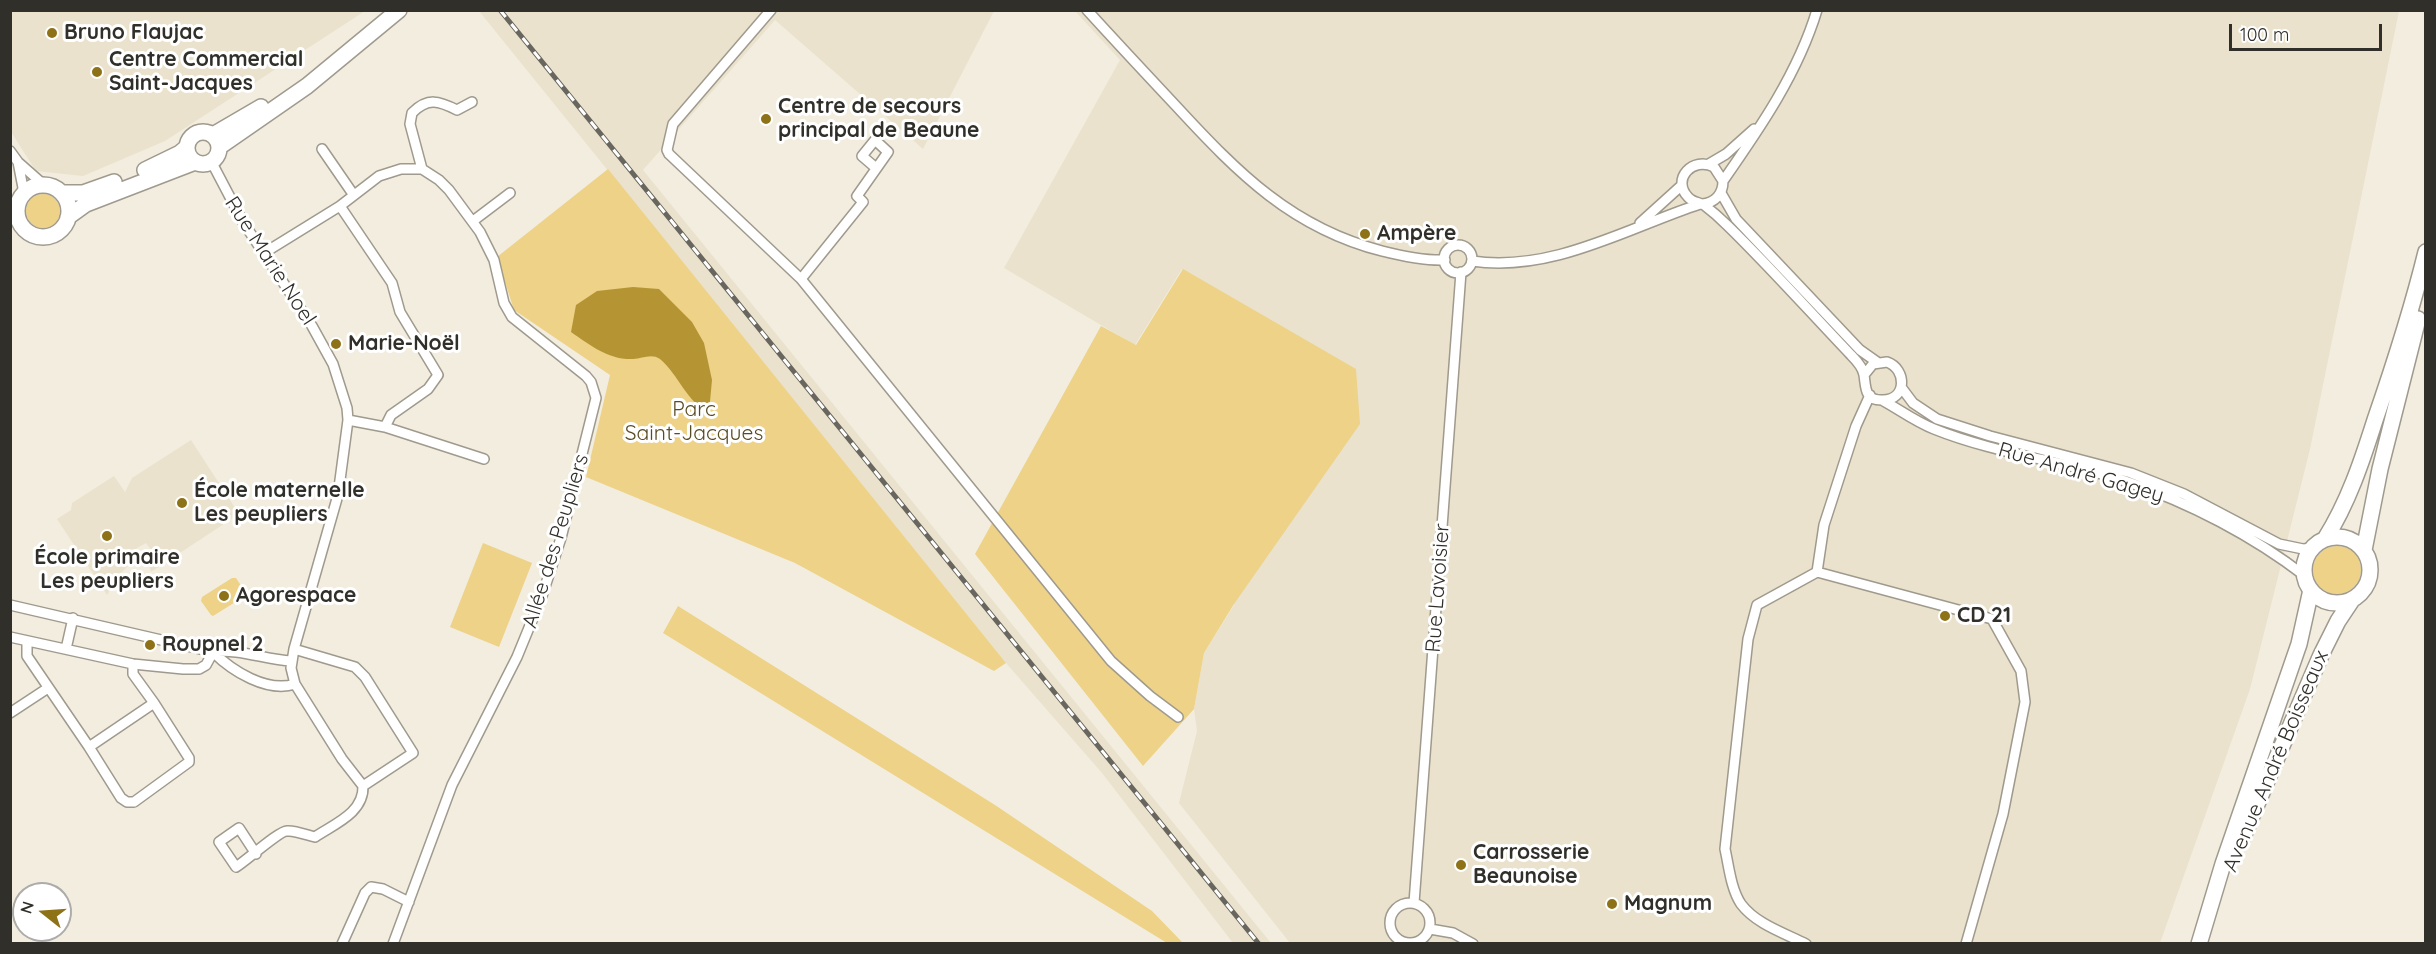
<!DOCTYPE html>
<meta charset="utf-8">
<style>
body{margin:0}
#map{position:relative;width:2436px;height:954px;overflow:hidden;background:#f2eddf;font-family:Quicksand,sans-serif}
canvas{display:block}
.frame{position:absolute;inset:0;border:12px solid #312f2a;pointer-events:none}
.north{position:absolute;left:12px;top:882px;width:60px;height:60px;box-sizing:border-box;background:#fff;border:2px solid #adacaa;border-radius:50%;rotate:287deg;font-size:16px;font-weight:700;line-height:24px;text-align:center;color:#312f2a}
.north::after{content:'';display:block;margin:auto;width:21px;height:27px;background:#8e7217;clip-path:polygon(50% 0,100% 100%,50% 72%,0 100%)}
.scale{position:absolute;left:2229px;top:24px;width:153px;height:27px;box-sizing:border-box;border:3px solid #312f2a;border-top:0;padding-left:8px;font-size:18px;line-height:21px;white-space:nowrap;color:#312f2a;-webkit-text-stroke:4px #fff;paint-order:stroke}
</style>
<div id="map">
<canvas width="2436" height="954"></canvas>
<div class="frame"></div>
<div class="north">N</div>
<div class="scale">100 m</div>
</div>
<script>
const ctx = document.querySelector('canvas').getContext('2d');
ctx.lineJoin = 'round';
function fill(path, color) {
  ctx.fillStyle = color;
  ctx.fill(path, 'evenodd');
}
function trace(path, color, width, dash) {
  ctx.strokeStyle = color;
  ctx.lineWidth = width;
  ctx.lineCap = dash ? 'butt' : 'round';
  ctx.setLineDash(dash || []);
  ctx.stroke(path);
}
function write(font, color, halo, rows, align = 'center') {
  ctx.font = font + ' Quicksand,sans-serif';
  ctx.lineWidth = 6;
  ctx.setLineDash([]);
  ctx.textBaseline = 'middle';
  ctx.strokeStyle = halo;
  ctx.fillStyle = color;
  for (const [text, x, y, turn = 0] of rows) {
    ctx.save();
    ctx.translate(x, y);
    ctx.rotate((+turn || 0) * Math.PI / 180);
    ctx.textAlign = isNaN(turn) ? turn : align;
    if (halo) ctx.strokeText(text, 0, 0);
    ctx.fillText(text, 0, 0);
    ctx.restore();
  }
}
fill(new Path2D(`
 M10,11L11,10L365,11L165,141L83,176L36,171L11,132Z
 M479,11H994L923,149L775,20L643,170L1271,943H1233L1102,773L1006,663Z
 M1075,11H2399L2310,449L2250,689L2160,943H1290L1179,803L1197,731L1194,709L1204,653L1234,605L1182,269L1135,345L1004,268L1120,60Z
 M191,440L239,514L151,572L148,562L152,551L146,543L137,548L135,559L121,573L107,595L57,519L71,510L72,503L114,476L125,492L132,478Z`), '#eae2cd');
fill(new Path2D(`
 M608,169L1006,663L994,671L795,563L586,477L610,375L514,310L497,257Z
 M26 211a17 17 0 1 1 34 0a17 17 0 1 1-34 0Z
 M1183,269L1356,369L1360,424L1234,604L1204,653L1194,709L1143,766L975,554L1101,326L1136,345Z
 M483,543L532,563L499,647L450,627Z
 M2313 570a24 24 0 1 1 48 0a24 24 0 1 1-48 0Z
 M232,578H236L246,593L245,596L213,616L211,615L201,601L202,597Z
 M678,606L995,805L1152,911L1182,942L1167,943L663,633Z`), '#edd288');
fill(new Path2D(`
 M633,287L659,289L692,322L704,343L712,380L709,412C688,404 678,374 660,359C651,353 642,359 633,359C608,360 590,345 571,332L576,305L597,291Z`), '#b59533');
const street = new Path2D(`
 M771,10L673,124L667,150L669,154L801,279L1111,661L1150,696L1178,717
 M1087,10C1117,43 1147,75 1177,107C1238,173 1292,228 1382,251C1402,256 1424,261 1445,260
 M322,149L353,194
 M10,151L18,162L44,185
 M211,161L243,222L312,326L333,364L347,408L348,420L338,495L294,649L291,668L295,684L342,759L363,786
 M18,162L24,193
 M1709,164L1726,154L1754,129
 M422,169L410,124L412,113C428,97 439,101 457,110L472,102
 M1723,181C1760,128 1798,73 1817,10
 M1721,193L1736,219L1860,350L1877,362
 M1702,204C1715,203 1723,194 1723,181L1714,167C1693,156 1671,179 1688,197C1692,202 1698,202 1704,205C1712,211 1721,219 1728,226C1771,268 1810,312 1851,355C1856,360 1863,368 1864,375C1866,387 1864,401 1883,400C1907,400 1907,369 1887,362L1873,364L1864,375
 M340,206L392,283L400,312L438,375L428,389L391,415L385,427
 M473,221L510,193
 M1640,223L1682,185
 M1444 259a14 14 0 1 1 28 0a14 14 0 1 1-28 0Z
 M264,253L340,206L379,176L401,169H422L439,180L449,190L480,232L494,260L504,303L512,317L586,376L591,382L596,398L561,538L542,596L517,657L452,785L393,944
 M1472,261C1552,273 1627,228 1700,204
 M801,279L863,202L857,196L888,152L875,140L862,156L876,168
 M1901,387L1913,403L1937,419L1990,436L2131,473L2184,494L2279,544L2303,549L2313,548
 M1882,400C1900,410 1916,422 1934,429C1996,454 2065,461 2128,482C2190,503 2253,536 2305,576
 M348,420L385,427L484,459
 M1817,572L1992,619L2021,671L2025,702L2003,814L1966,944
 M1817,572L1824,525L1856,426L1870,395
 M10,605L213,652C238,648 266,660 291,661
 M10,637L133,664L183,669H199L206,665L213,652
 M27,641V656L89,747L121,798L127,802H134L189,762V758L154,703
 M66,649L73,618
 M294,649L355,667L365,677L413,753L363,786
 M213,652C232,671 267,693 295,684
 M10,713L48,688
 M89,747L154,703L133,674V664
 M256,854L239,828L219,842L236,867C246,861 279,831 287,831C294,830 307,835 315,837C334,824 364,813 363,786
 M1390 923a20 20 0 1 1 40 0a20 20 0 1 1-40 0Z
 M1414,903L1461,272
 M1430,929L1453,933L1473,944
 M342,944L365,893L371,887L383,889L409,902
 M1806,944C1784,933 1756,924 1741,904C1731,889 1729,867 1725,849L1748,639L1757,605L1817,572`);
const primary = new Path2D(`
 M187 148a16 16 0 1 1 32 0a16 16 0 1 1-32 0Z
 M213,135L261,107
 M219,147L307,86L399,10
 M145,170L180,153L187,147
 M17 211a26 26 0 1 1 52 0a26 26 0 1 1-52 0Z
 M62,193H83L114,182
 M68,217L86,204L195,162
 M2304 570a33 33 0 1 1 66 0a33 33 0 1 1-66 0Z
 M2325,539C2348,503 2362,461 2375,420C2394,365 2412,309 2426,252
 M2364,550L2380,469L2418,319
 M2242,839L2321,655L2338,621L2352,600
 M2199,944L2223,864L2299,644L2311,590`);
trace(street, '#9f9a8d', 12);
trace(primary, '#9f9a8d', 18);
trace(street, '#fff', 9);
trace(primary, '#fff', 15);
const rail = new Path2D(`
 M500,10L1259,944`);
trace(rail, '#68665e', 5);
trace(rail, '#fff', 3, [9]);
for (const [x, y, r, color] of [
 [52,33,6,"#8e7217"],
 [97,72,6,"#8e7217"],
 [766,119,6,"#8e7217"],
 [1365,234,6,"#8e7217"],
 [336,344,6,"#8e7217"],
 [182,503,6,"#8e7217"],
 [107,536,6,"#8e7217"],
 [224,596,6,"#8e7217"],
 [1945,616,6,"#8e7217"],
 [150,645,6,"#8e7217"],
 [1461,865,6,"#8e7217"],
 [1612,904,6,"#8e7217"]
]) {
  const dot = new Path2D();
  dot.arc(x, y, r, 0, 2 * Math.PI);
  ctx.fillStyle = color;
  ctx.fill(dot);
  trace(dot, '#fff', 2);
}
write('bold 21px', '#312f2a', '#fff', [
 ["Bruno Flaujac",64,33],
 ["Centre Commercial",109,60],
 ["Saint-Jacques",109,84],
 ["Centre de secours",778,107],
 ["principal de Beaune",778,131],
 ["Ampère",1377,234],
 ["Marie-Noël",348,344],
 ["École maternelle",194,491],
 ["Les peupliers",194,515],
 ["École primaire",107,558,"center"],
 ["Les peupliers",107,582,"center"],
 ["Agorespace",236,596],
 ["CD 21",1957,616],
 ["Roupnel 2",162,645],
 ["Carrosserie",1473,853],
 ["Beaunoise",1473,877],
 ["Magnum",1624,904]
], 'left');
write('21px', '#312f2a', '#fff', [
 ["Rue Marie Noel",270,261,57],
 ["Rue André Gagey",2081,473,16],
 ["Allée des Peupliers",556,541,-73],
 ["Rue Lavoisier",1438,588,-86],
 ["Avenue André Boisseaux",2276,761,-67]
]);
write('21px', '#594b23', '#fff', [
 ["Parc",694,410],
 ["Saint-Jacques",694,434]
]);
</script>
